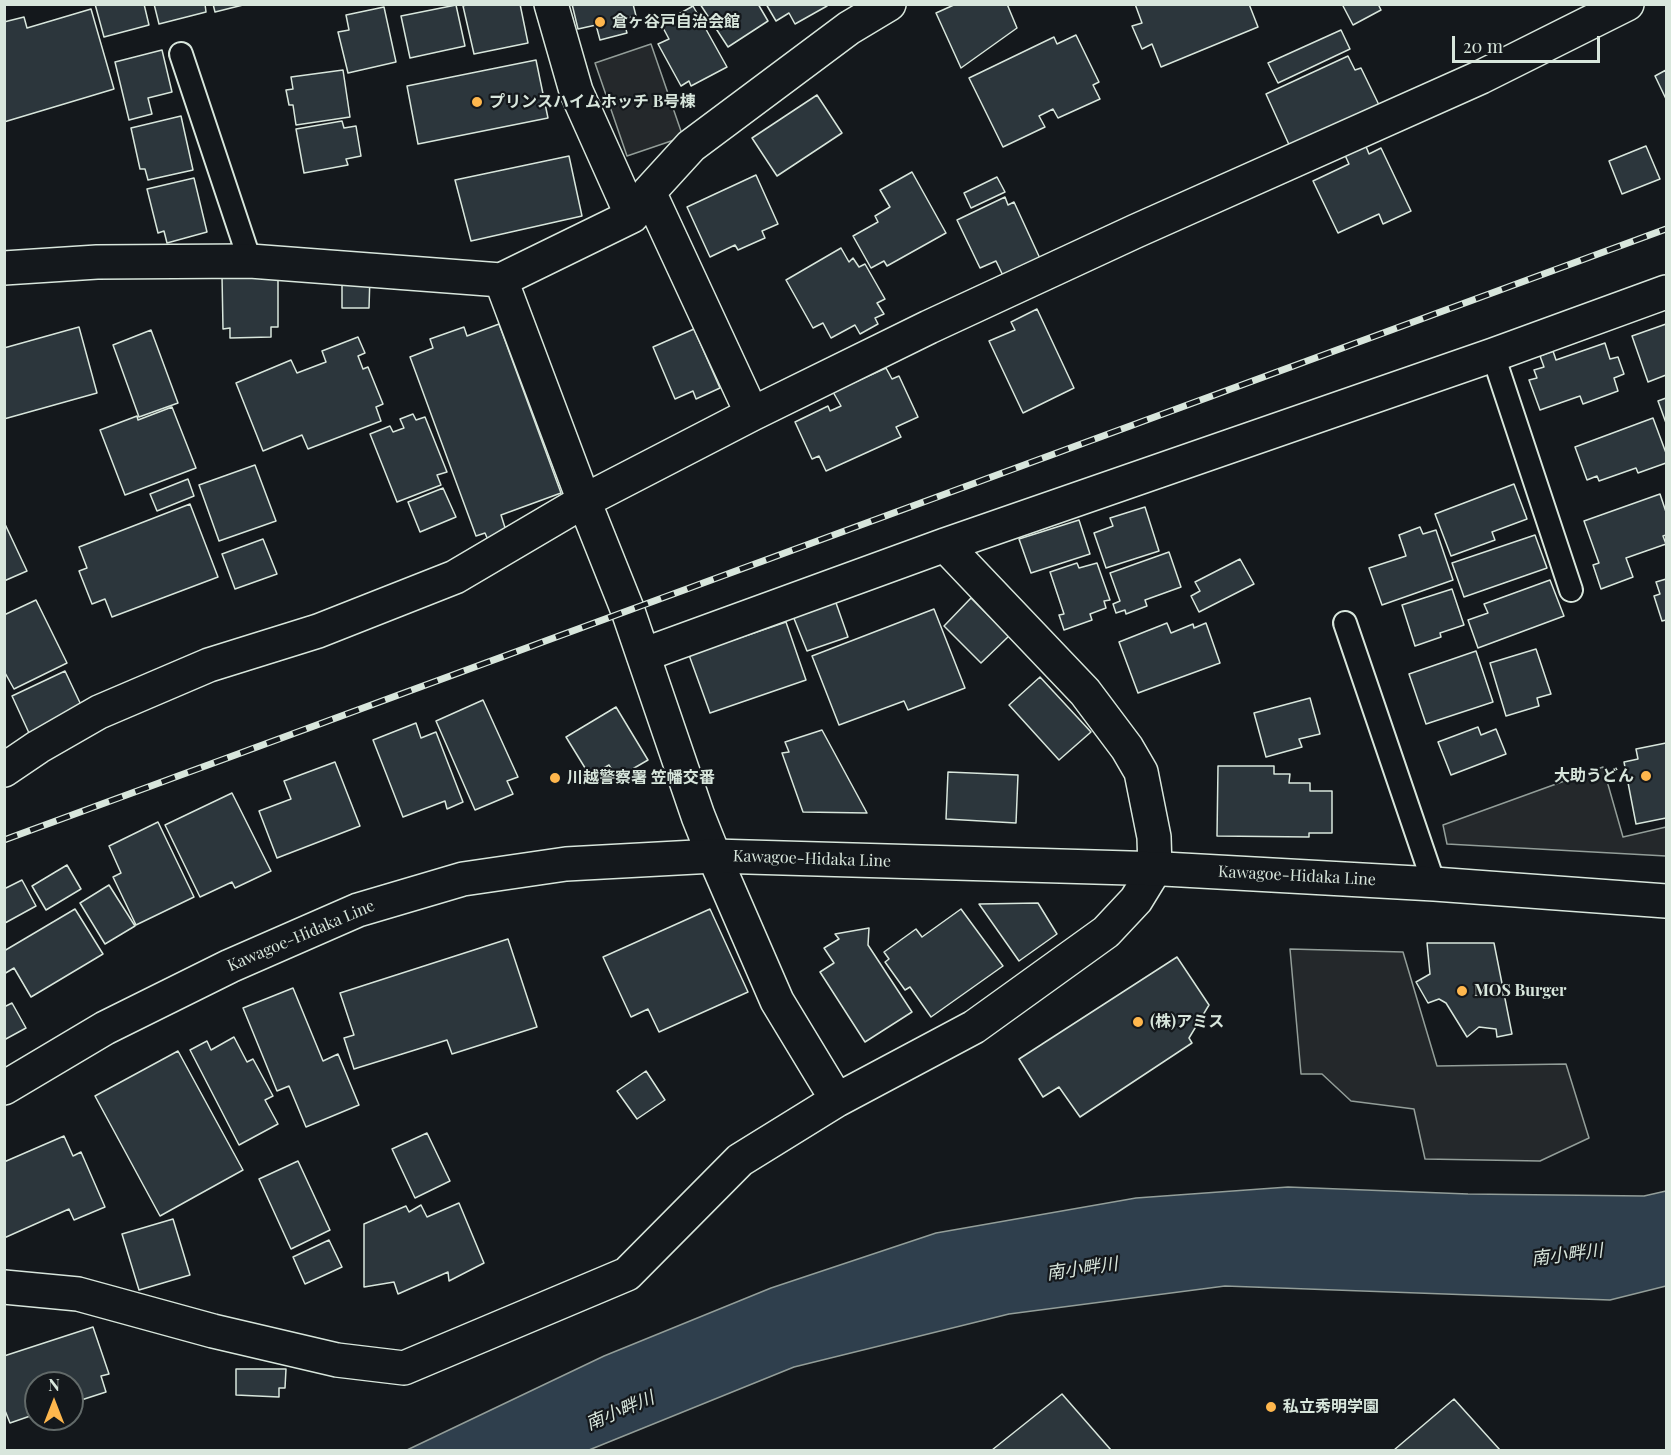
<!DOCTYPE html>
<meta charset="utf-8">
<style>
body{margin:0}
#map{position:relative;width:1671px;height:1455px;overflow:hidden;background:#14181c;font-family:"Playfair Display",serif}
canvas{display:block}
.frame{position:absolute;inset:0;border:6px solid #d8e6dc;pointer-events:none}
.north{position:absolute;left:24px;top:1371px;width:60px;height:60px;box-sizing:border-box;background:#14181c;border:2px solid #626a69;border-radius:50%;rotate:0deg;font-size:16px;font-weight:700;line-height:24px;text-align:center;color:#d8e6dc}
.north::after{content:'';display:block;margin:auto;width:21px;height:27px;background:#ffb74d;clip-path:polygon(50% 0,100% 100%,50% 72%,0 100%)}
.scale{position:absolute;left:1452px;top:36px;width:148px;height:27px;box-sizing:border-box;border:3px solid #d8e6dc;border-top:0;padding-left:8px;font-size:18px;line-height:21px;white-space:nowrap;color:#d8e6dc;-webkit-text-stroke:4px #14181c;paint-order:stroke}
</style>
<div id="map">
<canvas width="1671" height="1455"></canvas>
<div class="frame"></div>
<div class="north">N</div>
<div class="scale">20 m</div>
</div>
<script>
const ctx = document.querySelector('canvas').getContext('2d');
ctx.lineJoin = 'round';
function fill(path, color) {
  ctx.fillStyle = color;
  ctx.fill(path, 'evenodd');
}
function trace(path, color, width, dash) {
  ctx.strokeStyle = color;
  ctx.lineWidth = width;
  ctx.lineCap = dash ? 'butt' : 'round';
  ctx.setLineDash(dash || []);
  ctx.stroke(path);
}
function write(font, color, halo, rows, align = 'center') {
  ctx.font = font + ' "Playfair Display","Noto Sans JP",serif';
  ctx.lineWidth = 4.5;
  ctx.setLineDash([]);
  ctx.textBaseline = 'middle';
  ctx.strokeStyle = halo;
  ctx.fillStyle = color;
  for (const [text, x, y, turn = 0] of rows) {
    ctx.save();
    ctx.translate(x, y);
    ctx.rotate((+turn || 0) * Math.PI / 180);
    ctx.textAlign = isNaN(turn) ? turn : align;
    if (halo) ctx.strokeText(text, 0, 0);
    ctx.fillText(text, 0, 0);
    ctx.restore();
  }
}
const parking = new Path2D(`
 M651,44L683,137L627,156L595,63Z
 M1603,767L1623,837L1666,827V856L1447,844L1443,825Z
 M1290,949L1403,952L1437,1066L1566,1064L1589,1138L1540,1161L1425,1159L1414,1109L1351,1101L1322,1074H1301Z`);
fill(parking, '#24282b');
trace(parking, '#939e99', 1.5);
const water = new Path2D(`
 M1288,1187L1468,1194L1644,1196L1666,1191V1286L1610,1300L1225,1286L1009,1314L794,1367L589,1450H407L604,1356L771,1288L936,1233L1136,1198Z`);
fill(water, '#2f3f4d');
trace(water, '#939e99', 1.5);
const building = new Path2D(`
 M95,4H144L149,25L104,37Z
 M154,4H205L206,12L159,24Z
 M213,4H247L215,12Z
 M469,4H520L528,43L474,54L463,6Z
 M572,4H633L636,16L623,19L627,33L600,40L596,25L578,29Z
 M700,4H758L768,21L728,47Z
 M766,4H827V6L795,24L789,13L776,21Z
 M956,4H1007L1017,28L961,68L936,13Z
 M1135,4H1249L1258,27L1161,67L1152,44L1142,49L1132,26L1142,23Z
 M1342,4H1378L1381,10L1353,25Z
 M456,5L465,46L410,58L401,16Z
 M693,6L727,67L691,86L689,81L681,86L658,44L669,39L661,24Z
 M384,7L396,62L348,73L338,32L349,30L346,15Z
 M91,9L114,89L4,122V22L24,17L27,28Z
 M1341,30L1350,49L1278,83L1268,63Z
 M1076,35L1099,82L1093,85L1100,99L1058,118L1053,109L1039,116L1045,127L1003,147L969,78L1054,37L1057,44Z
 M162,50L172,92L148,98L152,114L129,120L115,62Z
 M1348,56L1355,70L1361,68L1380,107L1291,149L1266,94Z
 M536,60L548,118L418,144L407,86Z
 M343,70L350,117L296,125L293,105H289L286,90L293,89L291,77Z
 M1666,70V99L1655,76Z
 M817,95L842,133L777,176L752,138Z
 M181,116L193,170L148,180L145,169H140L131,128Z
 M342,121L344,128L356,126L361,156L346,159L348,165L304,173L296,129Z
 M1365,144L1369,154L1381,148L1411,211L1383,224L1379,214L1338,233L1313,181L1349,164L1344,153Z
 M1646,146L1660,179L1622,194L1609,161Z
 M569,156L582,216L471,241L455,180Z
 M912,172L946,233L887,266L884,261L871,268L853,236L878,222L875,216L890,207L880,190Z
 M756,175L778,224L762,231L765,238L738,250L735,245L710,257L687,207Z
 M997,177L1005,192L971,208L964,193Z
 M194,178L207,232L167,243L164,231L158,233L147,189Z
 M1005,197L1008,205L1014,202L1043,265L1006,282L996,261L980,268L957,220Z
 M841,248L849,262L853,258L859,267L865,264L885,299L877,303L884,314L875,318L878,324L860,334L855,325L831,338L823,323L813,328L786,280Z
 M222,276H278V327H271V337L230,338V328L223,329Z
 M342,276H370L369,308H342Z
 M1037,309L1074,388L1023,413L989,341L1015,330L1011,322Z
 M499,324L561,493L501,515L507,534L488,540L485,533L476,536L410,357L433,348L430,339L464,327L467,336Z
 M1666,324V375L1648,382L1632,336Z
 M79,327L97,393L4,419V348Z
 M694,329L720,388L696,399L693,391L675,399L653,347Z
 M151,330L178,403L139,417L113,345Z
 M358,337L365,353L358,356L363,369L368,367L383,404L376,407L381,421L308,449L302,435L263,451L236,383L291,360L297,373L326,362L322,351Z
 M1605,343L1610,359L1618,357L1624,374L1614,378L1618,391L1583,404L1580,396L1540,410L1529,380L1537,378L1534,370L1544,367L1540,356L1553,351L1556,360Z
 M886,368L892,379L899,376L918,417L896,427L901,437L826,471L819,456L812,459L795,422L828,406L830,411L841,406L833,392Z
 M1666,398V423L1658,401Z
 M172,407L196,468L125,495L100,430L137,416L138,420Z
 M413,414L416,420L425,417L447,472L437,475L441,485L397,502L370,434L390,426L393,432L404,428L400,419Z
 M1653,418L1666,453V463L1638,473L1636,468L1599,481L1597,476L1587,480L1575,447Z
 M255,465L276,521L219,541L199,485Z
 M188,479L194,496L157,511L150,494Z
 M1514,484L1527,519L1492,532L1495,540L1451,556L1435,514Z
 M443,488L456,517L420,532L408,502Z
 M1660,494L1666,512V535L1663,536L1666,544L1626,558L1633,577L1601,589L1593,565L1599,563L1584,521Z
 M190,504L218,577L112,617L105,599L92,604L79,571L87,568L79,547Z
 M1145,507L1159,551L1106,568L1094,533L1113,526L1110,518Z
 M1079,520L1090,554L1031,573L1019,539Z
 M4,522L27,571L4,581Z
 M1420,527L1423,534L1436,530L1453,580L1382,605L1369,568L1406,556L1399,535Z
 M1535,535L1547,568L1464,597L1452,563Z
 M263,539L277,574L235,589L222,554Z
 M1169,552L1181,587L1145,600L1147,606L1126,614L1125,610L1116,613L1113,604L1120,601L1110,573Z
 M1240,559L1254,584L1199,612L1191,596L1200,591L1195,582Z
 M1077,563L1079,568L1097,563L1110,600L1104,601L1106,608L1090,614L1092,620L1064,630L1059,615L1064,614L1050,572Z
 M1666,579V620L1662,621L1654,596L1660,594L1656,582Z
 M1550,580L1564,616L1478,648L1468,620L1488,613L1484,604Z
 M1452,589L1464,625L1440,633L1441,637L1415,646L1402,605Z
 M971,598L1009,636L981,663L944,626Z
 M36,600L67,663L14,689L4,671V615Z
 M835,600L848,637L807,651L793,616Z
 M934,609L965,688L908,710L904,701L839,725L812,656Z
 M786,622L806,680L710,713L689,655Z
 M1167,623L1171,633L1193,624L1194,628L1206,623L1220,663L1138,693L1119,642Z
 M1536,649L1551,694L1537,698L1539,706L1506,716L1490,663Z
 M1476,651L1493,702L1426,724L1409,674Z
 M65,671L82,707L29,733L12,696Z
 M1040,677L1091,732L1059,760L1009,705Z
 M1310,698L1320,734L1299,739L1302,747L1266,757L1254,713Z
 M483,700L518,777L507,781L513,794L475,810L436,721Z
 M616,707L648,760L617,778L609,765L590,776L566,737Z
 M416,723L421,738L436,732L463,802L447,809L445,801L403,817L373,740Z
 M1478,727L1481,735L1496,729L1506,754L1451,775L1438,742Z
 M822,730L867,813L803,812L782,753L789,752L785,742Z
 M1666,743V818L1636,824L1624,762L1638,759L1636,749Z
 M335,762L360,826L277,858L259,811L291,799L284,781Z
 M1218,766H1274V774H1290L1289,783H1310V791H1332V833H1309V837L1217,836Z
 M948,772L1018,775L1016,823L946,819Z
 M232,793L271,871L235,888L232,882L200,897L165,825Z
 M158,822L194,897L136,925L113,877L121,873L109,846Z
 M67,865L81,889L46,910L32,886Z
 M22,880L36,906L5,923L4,889Z
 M109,885L135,926L105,944L80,903Z
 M1038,903L1057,934L1019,961L979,904Z
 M75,909L103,954L31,997L14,968L4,974V951Z
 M710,909L748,992L659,1032L648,1009L631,1017L603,957Z
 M961,909L1003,966L931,1017L910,987L905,990L885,962L889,959L884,952L916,929L922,937Z
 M869,928L868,945L912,1012L865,1042L820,972L834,963L824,948L839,939L835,934Z
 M508,939L537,1027L452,1054L447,1040L354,1069L344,1038L354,1035L340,993Z
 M1427,943H1494L1512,1034L1497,1037L1496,1029L1479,1027L1467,1037L1446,1003L1439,999L1428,1003L1416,982L1430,974Z
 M1177,957L1209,1005L1189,1038L1192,1043L1080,1117L1059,1087L1043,1097L1019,1059Z
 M293,988L323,1061L338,1054L359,1105L306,1127L289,1086L277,1091L243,1008Z
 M12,1003L26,1028L4,1040V1007Z
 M234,1037L247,1062L253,1059L273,1096L265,1100L278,1124L239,1145L190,1050L207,1041L211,1050Z
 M178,1051L243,1170L160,1216L95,1096Z
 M646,1071L665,1100L637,1119L617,1091Z
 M427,1133L450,1181L415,1198L392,1149Z
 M64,1136L73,1156L81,1152L105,1207L74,1220L69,1209L4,1238V1162Z
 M298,1161L330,1230L291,1249L259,1179Z
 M459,1203L484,1263L449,1281L448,1272L398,1294L394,1282L364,1287V1224L406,1206L409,1212L421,1205L427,1217Z
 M173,1219L190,1275L139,1290L122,1234Z
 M329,1240L342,1267L305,1284L293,1257Z
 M93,1327L109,1374L101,1376L106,1392L72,1403V1383H36V1414L10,1423L4,1408V1356Z
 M236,1369H286L285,1388H279V1397L236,1395Z
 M1062,1394L1111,1450H992Z
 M1454,1399L1500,1450H1394Z`);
fill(building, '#2c363c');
trace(building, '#d8e6dc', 1.5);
const service = new Path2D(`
 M181,54L250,261
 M1493,355L1571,590
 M1345,623L1434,884`);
const minor = new Path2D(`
 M551,4L576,91L632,216
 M649,192L752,414
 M4,268L97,262L250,261L501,280L632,216L649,192L691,146L849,28L889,4
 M501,280L584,501L628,611L698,816L714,856L777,1001L837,1100
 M643,655L945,545L1493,355L1666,292
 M4,770L38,747L99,712L209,665L318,631L455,577L584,501L752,414L929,327L1136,231L1481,77L1627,4
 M4,1287L78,1294L213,1331L337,1360L404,1368L627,1274L740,1160L837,1100L974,1027L1106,932L1136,900L1155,869L1154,837L1141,772L1127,748L1085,692L945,545`);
const primary = new Path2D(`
 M4,1088L105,1028L230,966L358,910L463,879L566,864L714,856L1164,869L1434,884L1666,901`);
trace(service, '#d8e6dc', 26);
trace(minor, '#d8e6dc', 36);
trace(primary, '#d8e6dc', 36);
trace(service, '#14181c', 22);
trace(minor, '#14181c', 33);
trace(primary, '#14181c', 33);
const rail = new Path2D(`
 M4,840L1666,229`);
trace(rail, '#d8e6dc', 7);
trace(rail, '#14181c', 4.5, [14]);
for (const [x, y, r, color] of [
 [600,22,6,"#ffb74d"],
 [477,102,6,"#ffb74d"],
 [1646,776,6,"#ffb74d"],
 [555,778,6,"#ffb74d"],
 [1462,991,6,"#ffb74d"],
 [1138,1022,6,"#ffb74d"],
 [1271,1407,6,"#ffb74d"]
]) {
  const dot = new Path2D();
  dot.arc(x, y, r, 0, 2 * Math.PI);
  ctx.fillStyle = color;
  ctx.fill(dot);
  trace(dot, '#14181c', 2);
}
write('bold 16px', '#d8e6dc', '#14181c', [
 ["倉ヶ谷戸自治会館",612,22],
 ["プリンスハイムホッチ B号棟",489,102],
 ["大助うどん",1634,776,"right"],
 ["川越警察署 笠幡交番",567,778],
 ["MOS Burger",1474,991],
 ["(株)アミス",1150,1022],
 ["私立秀明学園",1283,1407]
], 'left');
write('16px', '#d8e6dc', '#14181c', [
 ["Kawagoe-Hidaka Line",812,859,2],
 ["Kawagoe-Hidaka Line",1297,876,3],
 ["Kawagoe-Hidaka Line",301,936,-23]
]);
write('italic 18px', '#d8e6dc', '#14181c', [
 ["南小畔川",1567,1255,-7],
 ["南小畔川",1082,1269,-8],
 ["南小畔川",620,1411,-23]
]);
</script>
